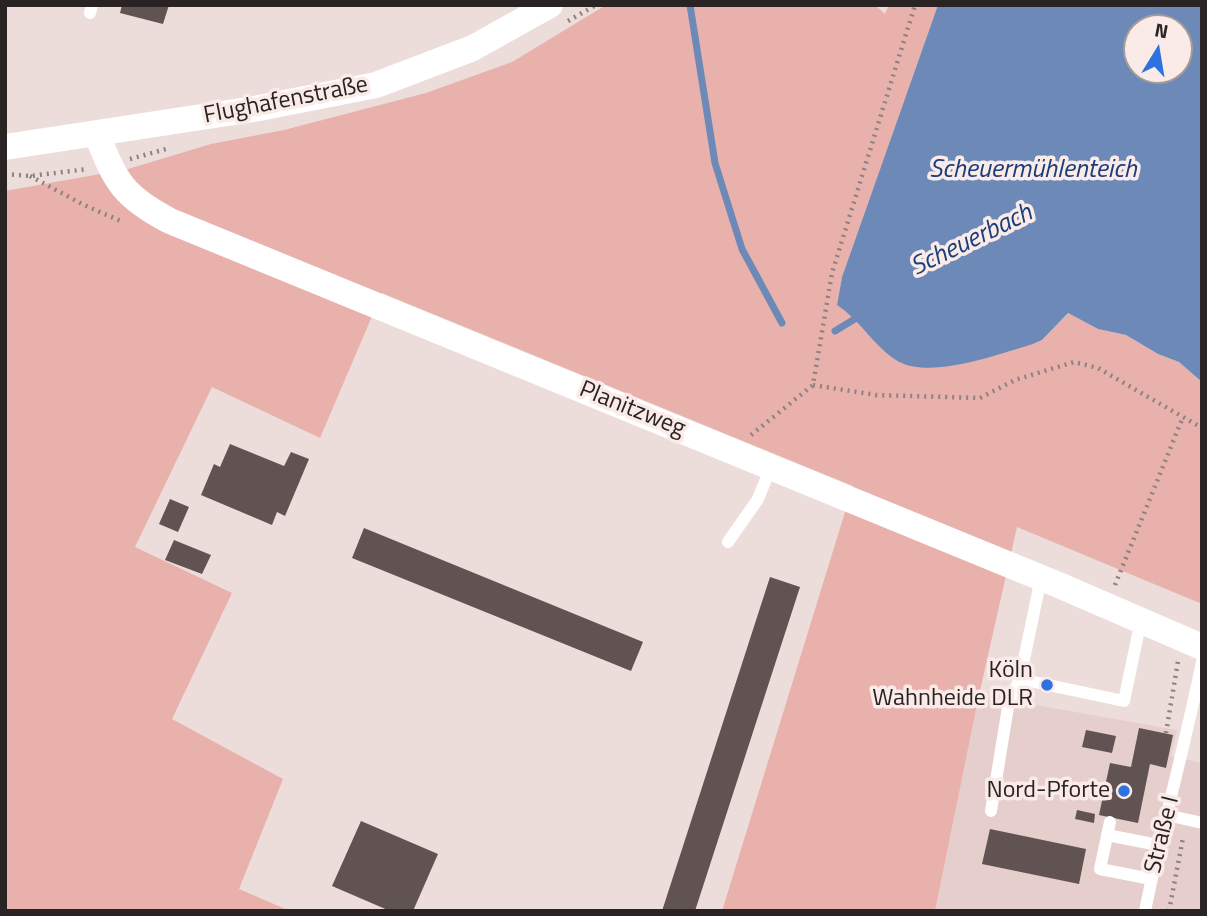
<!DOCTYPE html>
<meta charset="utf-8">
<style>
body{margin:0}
#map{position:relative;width:1207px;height:916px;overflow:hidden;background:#ecdddb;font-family:"Titillium Web",sans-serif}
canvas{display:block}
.frame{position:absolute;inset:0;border:7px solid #292423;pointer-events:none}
.north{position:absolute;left:1123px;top:14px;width:70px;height:70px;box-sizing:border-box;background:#faeae8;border:2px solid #a69b99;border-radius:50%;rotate:11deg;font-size:19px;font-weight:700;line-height:28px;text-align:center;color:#292423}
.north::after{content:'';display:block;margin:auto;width:24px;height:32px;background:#2e72df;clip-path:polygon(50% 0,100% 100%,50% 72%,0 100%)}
</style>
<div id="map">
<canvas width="1207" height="916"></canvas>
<div class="frame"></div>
<div class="north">N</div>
</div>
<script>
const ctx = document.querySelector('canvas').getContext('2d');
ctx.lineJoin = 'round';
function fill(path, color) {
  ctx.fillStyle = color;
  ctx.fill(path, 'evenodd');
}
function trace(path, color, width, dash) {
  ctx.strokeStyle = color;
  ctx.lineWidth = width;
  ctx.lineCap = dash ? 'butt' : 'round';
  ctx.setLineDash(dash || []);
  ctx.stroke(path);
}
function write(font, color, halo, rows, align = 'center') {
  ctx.font = font + ' "Titillium Web",sans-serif';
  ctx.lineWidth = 7;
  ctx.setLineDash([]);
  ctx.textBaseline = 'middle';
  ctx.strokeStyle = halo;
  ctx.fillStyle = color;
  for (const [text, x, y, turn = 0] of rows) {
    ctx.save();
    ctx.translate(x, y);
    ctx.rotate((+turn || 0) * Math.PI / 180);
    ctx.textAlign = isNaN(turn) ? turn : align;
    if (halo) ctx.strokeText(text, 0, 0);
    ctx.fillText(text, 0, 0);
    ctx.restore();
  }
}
fill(new Path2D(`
 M979,695L1177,730L1171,756L1202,763V911H935Z`), '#e5cecb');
fill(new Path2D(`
 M606,5H875L885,14L889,5H938L842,277L837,305L856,317L890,356L964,362L1033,344L1042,340L1068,313L1098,329L1126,335L1158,354L1179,362L1202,382V604L1017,527L979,695L935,911H722L853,486L382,293L320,438L212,387L135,547L232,593L172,719L283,779L239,889L290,911H5V191L128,169L211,144L284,130L426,93L512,62Z`), '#e9b1ab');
fill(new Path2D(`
 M938,5H1202V382L1179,362L1158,354L1126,335L1098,329L1068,313L1042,340L1033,344C998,354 928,381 896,360C874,346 860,320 837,305L842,277ZM1137,28H1179V70H1137Z`), '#6c89b8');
trace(new Path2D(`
 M690,5L715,163L742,249L782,323
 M835,331L863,314`), '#6c89b8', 7);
fill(new Path2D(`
 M122,5H169L163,24L120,13Z
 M230,444L284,466L291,452L309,459L285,516L277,512L272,525L201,495L214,464L220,467Z
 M170,499L189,507L178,532L159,524Z
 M364,528L643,642L631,671L352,558Z
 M174,540L211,555L202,574L165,560Z
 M770,577L800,587L695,911H662Z
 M1139,728L1173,735L1166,768L1150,764L1138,823L1099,815L1110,763L1131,767Z
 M1086,730L1116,736L1112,753L1082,747Z
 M1077,810L1095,814L1094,823L1075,819Z
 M361,821L438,854L413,911H390L332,886Z
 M990,829L1086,849L1079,884L982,864Z`), '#605352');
trace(new Path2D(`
 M568,21L596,5
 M130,159L166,149
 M5,174L30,176L88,169
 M30,176L84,205L123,222
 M813,385L876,395L980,398L1015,380L1074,362L1098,368L1202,428
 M751,435L813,385L832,273L915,5
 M1115,585L1183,417
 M1166,733L1178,661
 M1169,911L1183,838`), '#8c8281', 4.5, [2, 5]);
trace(new Path2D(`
 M90,13L92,5
 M728,542L758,499L771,467
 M1041,578L1020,679L1124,701L1141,620
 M991,811L1009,701L1020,679
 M1167,815L1202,823
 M1110,822L1100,869L1151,879
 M1107,835L1158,845
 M1145,911C1162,827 1185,746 1202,662`), '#fff', 12);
trace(new Path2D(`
 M97,134C115,182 124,197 170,221L1061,586L1202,647
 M5,147L254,109L376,85L473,48L550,5`), '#fff', 26);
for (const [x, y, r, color] of [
 [1047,685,7,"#2e72df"],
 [1124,791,7,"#2e72df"]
]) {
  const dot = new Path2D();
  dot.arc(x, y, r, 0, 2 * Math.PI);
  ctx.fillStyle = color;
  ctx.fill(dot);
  trace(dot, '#faeae8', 2.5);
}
write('24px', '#292423', '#faeae8', [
 ["Flughafenstraße",286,101,-11],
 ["Planitzweg",632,410,22],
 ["Straße I",1163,835,-76]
]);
write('24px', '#292423', '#faeae8', [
 ["Köln",1033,671],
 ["Wahnheide DLR",1033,699],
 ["Nord-Pforte",1110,791]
], 'right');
write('italic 26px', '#1a3e79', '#faeae8', [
 ["Scheuermühlenteich",1033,171],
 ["Scheuerbach",972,241,-26]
]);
</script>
